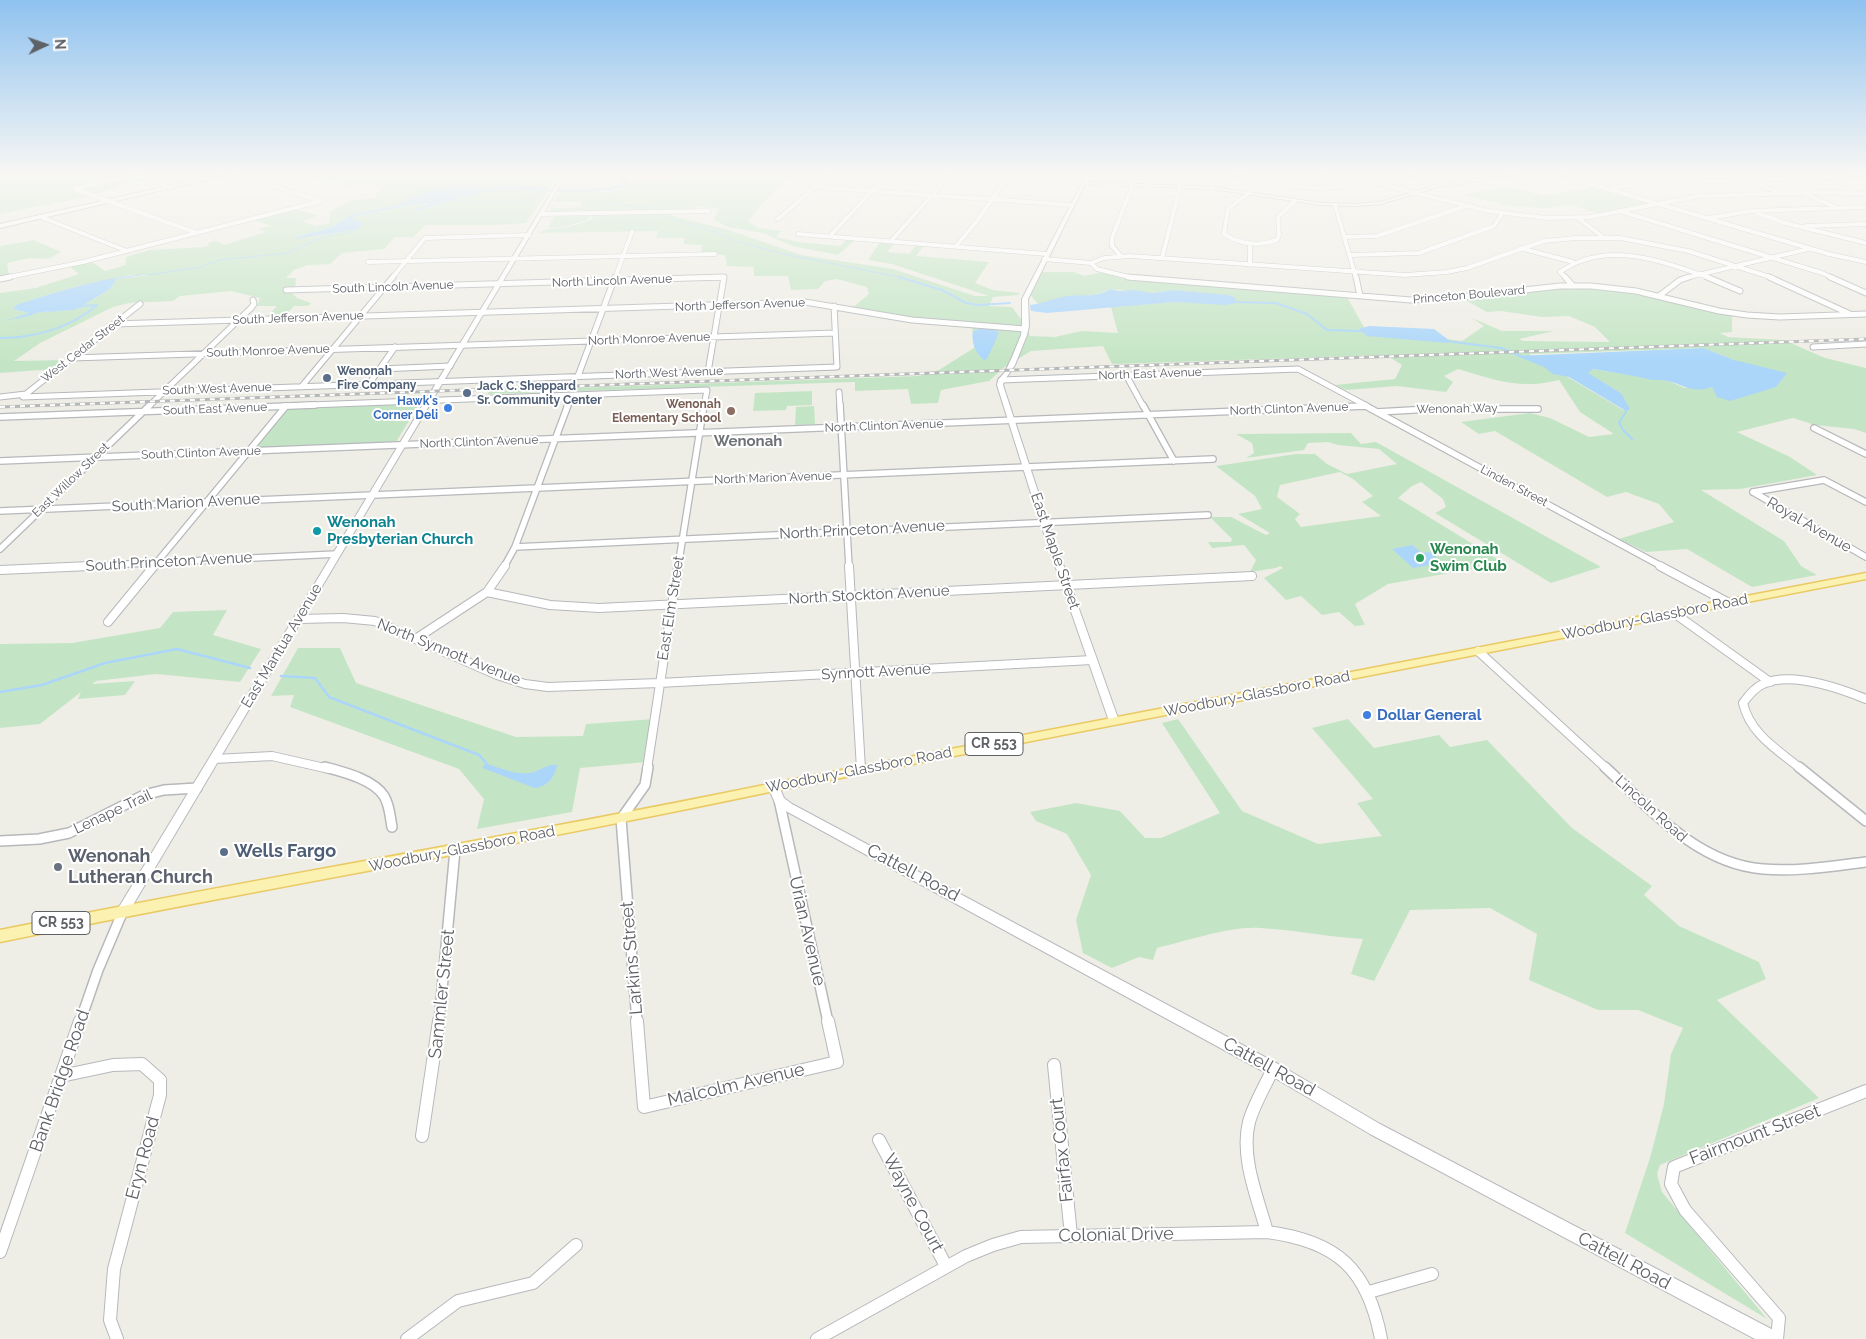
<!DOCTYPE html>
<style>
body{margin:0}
#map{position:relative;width:1866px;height:1339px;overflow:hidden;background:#efeee6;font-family:Raleway,sans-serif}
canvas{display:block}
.north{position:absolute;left:20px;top:20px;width:50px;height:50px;-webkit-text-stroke:4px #fff;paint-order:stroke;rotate:87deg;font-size:14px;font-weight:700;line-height:20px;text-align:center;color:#5e6166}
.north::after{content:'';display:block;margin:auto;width:18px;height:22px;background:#5e6166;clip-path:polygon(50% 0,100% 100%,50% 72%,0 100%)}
</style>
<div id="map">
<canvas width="1866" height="1339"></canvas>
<div class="north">N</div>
</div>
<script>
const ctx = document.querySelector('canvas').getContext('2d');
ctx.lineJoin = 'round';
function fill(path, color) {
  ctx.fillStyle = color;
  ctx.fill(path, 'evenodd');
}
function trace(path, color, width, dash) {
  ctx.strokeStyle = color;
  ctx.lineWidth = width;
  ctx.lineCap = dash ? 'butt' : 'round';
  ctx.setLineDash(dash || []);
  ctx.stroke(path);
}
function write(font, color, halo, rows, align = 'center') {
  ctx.font = font + ' Raleway,sans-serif';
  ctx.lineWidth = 4;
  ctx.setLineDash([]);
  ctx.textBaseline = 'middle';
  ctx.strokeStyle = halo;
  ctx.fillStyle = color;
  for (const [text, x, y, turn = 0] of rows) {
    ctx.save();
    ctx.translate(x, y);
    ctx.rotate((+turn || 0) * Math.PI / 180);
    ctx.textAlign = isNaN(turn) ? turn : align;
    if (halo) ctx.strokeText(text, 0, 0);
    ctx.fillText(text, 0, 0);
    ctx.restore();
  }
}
fill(new Path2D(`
 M0,175H184L155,181L150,179L119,186L92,196L0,214Z
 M308,175H558L547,189L516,186L489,189L463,186L433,189L399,204L351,215L332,227L297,237L323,235L357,216L410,205L438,204L418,211C436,207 452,200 470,195C496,188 522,190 548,191L526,223L497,225H426L413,237H395L384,249L342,253L330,264L308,265L294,270L286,278H296L295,289L282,291H290L297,298L311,303L308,306H294L282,319H265L277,306H257L260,298L231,291L180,296L173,301L129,303L113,307L40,343L14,361L65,360L55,369L0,373V293L36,288L79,274L69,266L91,261L105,271L126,265V257L150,250L204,247L209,245L208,243L216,241L224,245L266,232L258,229L271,226L253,220L292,209L318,215L303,222L316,226L329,223L330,211L352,200L378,198L374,193L383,190L372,184L348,186L337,181L327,183ZM131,275H150L117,279L110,289L75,310L41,312L9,319L30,313L13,309L16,305L74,287Z
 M685,175H792L759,207L748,222L759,228L782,231L776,237L799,242L840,246L849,237L858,238L838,255L792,246L763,233L728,227L714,220L718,209L696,206L694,209L668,210L673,216L729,230L801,255L893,269L975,296H989L892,264L868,260L881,240L897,241L887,252L909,254L918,243L925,244L916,256L989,262L975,283L993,290L1020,293L1018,295L993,297L989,306L1012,307L1027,327L1030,336L1055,337L1082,331L1118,333L1111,307L1175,302L1231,304L1234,297L1174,290L1150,293L1110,289L1095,295L1068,296L1038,304L1029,293L1039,272H1074L1084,276L1103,272L1128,279L1347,297L1365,329L1462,341L1484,326L1472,318L1502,331H1554L1519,339L1523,341L1610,342L1595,327L1569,316L1542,317L1501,311L1487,312L1460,297L1579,285L1626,288L1732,315V332L1720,333L1728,337L1784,340L1825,358L1866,368V433L1854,429L1815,425L1793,418L1737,432L1790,457L1817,475L1740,489L1701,490L1784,541L1801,566L1817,575L1752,587L1687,549L1646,552L1619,539L1674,522L1659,504L1626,492L1607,497L1495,431L1479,434L1461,422L1530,413L1550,418L1589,437L1614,434L1580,412L1559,380C1519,390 1496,380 1458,369L1444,376L1453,382L1446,392L1397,386L1346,390L1335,385L1395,379L1402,365L1386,355L1112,364L1103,346L1031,351L1003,368L989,381L941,390L938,403L911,404L908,389L855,391V382L488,394L489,391L918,376L939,370L974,348L972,325L906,319L851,309L869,294L867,287L837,279L825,281L818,289L791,290L788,276H754V267L727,266L725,255L701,254L702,245L683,244L685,238H656L658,231L539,233L547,229L568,227L591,220L594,215L549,212L551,208H572L581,206V202H553L561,191L609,192L626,186L629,181L680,179ZM1704,348L1734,360L1712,387L1685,388L1668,381L1593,369L1587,373L1621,393L1625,411L1529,354Z
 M1504,187L1525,190L1544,196L1594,187L1648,203L1602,215L1572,205L1545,208L1509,206L1463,195Z
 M591,215L588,220L567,226L548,228L554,216Z
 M34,240L61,252L48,259L30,258L7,263L9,276L0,278V246Z
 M812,391V405L787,406L786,410L753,411L755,393Z
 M420,403L396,442L256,448L288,409Z
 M814,406L815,424L795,425L796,407Z
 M1351,433L1361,444L1376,442L1601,567L1551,583L1435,513L1446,507L1443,499L1421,482L1412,486L1398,498L1497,559L1494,565L1388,584L1355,604L1365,625L1355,626L1339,612L1322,615L1301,596L1286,600L1264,578L1283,568L1280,566L1276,568L1250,572L1256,560L1244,545L1212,548L1208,542H1231L1232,539L1210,517H1231L1266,535L1270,533L1238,514L1262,509L1255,496L1216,466L1296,454H1315L1327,464L1347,474L1397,464L1379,449L1338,445L1328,442L1308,443L1304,450L1246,458L1254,453L1252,443L1236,434ZM1340,472L1353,479L1373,496L1362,502L1381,516L1301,527L1295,519L1300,514L1277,497L1280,485Z
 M227,610L213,635L261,649L240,682L156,674L96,681L92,684L135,681L125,695L78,699L81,692L40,724L0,728V644L72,643L160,628L173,612Z
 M298,648H340L356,683L516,737L583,736L586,724L654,719L647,762L580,768L572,812L477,829L484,799L459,769L290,707L294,695L271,696Z
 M1178,719L1242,811L1318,844L1382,836L1357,803L1373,799L1312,728L1348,719L1374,748L1439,735L1450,747L1487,740L1572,828L1652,886L1644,895L1679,926L1759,962L1766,979L1717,1000L1819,1098L1660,1165L1657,1174L1662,1192L1767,1319L1625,1233L1650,1158L1664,1104L1671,1054L1683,1028L1638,1010H1598L1529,980L1537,934L1490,908L1410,910L1374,981L1351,974L1363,939C1329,937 1294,930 1260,928C1230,926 1187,941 1157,948L1153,960L1139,957L1112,968L1083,953L1076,920L1091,875L1067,834L1036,821L1030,812L1076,803L1120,811L1145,838H1161L1220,813L1162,723Z`), '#c4e5c5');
fill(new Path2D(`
 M619,175H630L626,186C583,200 536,186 492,191C466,194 442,205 417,211L416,208L434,204L410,205L357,216L352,219L363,223L358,229L296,239L297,237L332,227L351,215L399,204L433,189L463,186L489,189L516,186L544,187L550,189L603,188L622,184Z
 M151,274L117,279L110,289L75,310L41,312L0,322L29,313L13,309L16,305C60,291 105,276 151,274Z
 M1110,289L1119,291L1135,290L1152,293L1173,290L1228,295L1234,297L1237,303L1225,305L1175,302L1047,313L1031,311L1030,305C1043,304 1055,297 1068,296C1083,294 1097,298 1110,289Z
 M1369,326L1434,329L1450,341L1448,343L1367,336L1359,329Z
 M983,328H992L999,333L987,359L984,360C975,353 971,341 973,331Z
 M1704,348L1734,360L1787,373L1776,387L1730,401L1717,397L1712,387C1691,394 1686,385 1667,381C1661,379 1654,381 1648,379C1630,375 1612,372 1593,369L1588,373L1621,393L1630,409L1626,411L1569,377L1553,374L1544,367L1517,356Z
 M1412,545L1422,553L1430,552L1442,563L1413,568L1392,549Z
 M487,764C502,768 514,775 530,773C540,771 548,763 557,765C556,776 546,788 534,788L483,768V765Z`), '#abd6fa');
trace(new Path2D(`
 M401,175L405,179L421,184L419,189L428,192
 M0,185L51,175
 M609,189L612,193L611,199L607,203L609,204L647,207L651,213L706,229L738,242L784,254L904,278
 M451,201L508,202L526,199L543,190
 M148,275L201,267L220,260L287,253L323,237L351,232L357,228`), '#abd6fa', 1);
trace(new Path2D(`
 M899,277L942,290L966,303L978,305L1010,303
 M1236,302L1276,303L1307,314L1327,330L1362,331
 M16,318L32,314
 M0,338C34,338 71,328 97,305C81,305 66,310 50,311
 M1446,341L1501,348L1521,356
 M1625,409L1626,412L1619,422L1623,430L1632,439`), '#abd6fa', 2);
trace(new Path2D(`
 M281,676L315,678L329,697L479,755L487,764
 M0,692L42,685L105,663L177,649L250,668`), '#abd6fa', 2.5);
const streetFar5 = new Path2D(`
 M138,175L171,188
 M238,175L321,201
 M1235,175C1267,181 1328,197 1357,181
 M1320,175L1384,185L1488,211L1547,218L1590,217L1699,196L1831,192L1866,194
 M1410,175L1444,184
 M1471,175L1483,180
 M1560,175L1829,254L1866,262
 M1751,181L1780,193
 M814,187L1071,205
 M1212,188L1214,182L1223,175
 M75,189L197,233
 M75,189L132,175
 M1609,189L1638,184L1866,176
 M1249,193L1228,209L1224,234C1240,245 1259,246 1277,240L1279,235L1278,217L1295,201
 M1805,194L1833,206
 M1335,205L1356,278
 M1623,212L1822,273L1833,278
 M1755,212L1785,223L1866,243
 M541,214L709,211
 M41,217L127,251
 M1578,218L1603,237
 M1709,218L1751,211L1866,207
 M778,219L829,175
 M1806,226L1866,224
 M798,234L1046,254
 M830,236L872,191L890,175
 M1345,237L1377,236L1466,206
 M891,241L950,175
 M1250,243V265
 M956,246L977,221L1009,175
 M1520,248L1573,262
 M1350,255L1419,253L1494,226L1502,214
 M1121,256L1112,246V238L1135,178
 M1162,258L1180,187
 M1044,259L1091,263L1097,269L1133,278
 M368,262L715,254
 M1091,263L1104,258L1130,256L1405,275L1447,272L1467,268L1544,241L1576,238H1620L1688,251L1773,278
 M4,278L83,262L321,201
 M392,278L425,238L529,235
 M615,278L632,232
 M687,278H724
 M1566,278L1560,272C1607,239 1661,261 1710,278
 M1685,278L1808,249`);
const streetFar4 = new Path2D(`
 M1128,277L1411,300L1452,298L1560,286H1591L1636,291L1719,311L1747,315L1780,317L1866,314
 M1356,277L1360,296
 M1565,277L1573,286
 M1707,277L1740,291
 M1769,277L1850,314
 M1830,277L1866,293
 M0,279L10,277
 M286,290L724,277L708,372
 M1659,296L1680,280L1689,277
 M114,324L805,302L912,320L1025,329
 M1813,347L1866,344
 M72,358L835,333
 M380,369L450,366
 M1126,375L1143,406
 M578,376L615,277
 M1001,380L1298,369L1367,406
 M369,384L395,347
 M302,386L393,277
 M839,392L840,406
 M26,394L23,397L837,367L834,306
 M0,397L26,394L140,304
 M149,406L251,308L254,304L253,300
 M283,406L707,390L704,406
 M567,406L571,396
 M1360,406H1365`);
const streetFar3 = new Path2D(`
 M840,405L849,567
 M1143,405L1174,461
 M1364,405L1663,567
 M1377,412L1430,409H1538
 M0,417L315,405
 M1814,428L1866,454
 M0,461L1365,406
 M1753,492L1866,557
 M1753,492L1824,480L1866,502
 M0,511L1213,459
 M515,547L1208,515
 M0,549L150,405
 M64,567L337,554
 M153,567L286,406
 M504,567L515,547L568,405
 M678,567L704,405`);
const streetFar2 = new Path2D(`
 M849,566L861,769
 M1660,566L1729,603
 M0,570L90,566
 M487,592L550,605L599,608L1252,576
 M1674,613L1770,682
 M299,619L343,618L375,621L497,675L525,684L548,687L659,683L1092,660
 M108,622L154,566
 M417,638L487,592L505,566
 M1478,651L1607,769
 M215,759L272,756L329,769
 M647,769L678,566
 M1801,769C1778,750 1750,734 1743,703C1748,696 1754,688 1763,684C1791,671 1839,688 1866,699`);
const streetFar1 = new Path2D(`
 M325,767C343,772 373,779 384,796C390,806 390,817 392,827
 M861,767V770
 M1605,767C1650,809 1698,864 1763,869C1797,872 1832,866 1866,862
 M1799,767L1866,821
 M779,800L828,1022
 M0,841L39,839L69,833L144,795L164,790L197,788
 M80,1022L98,970L123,911
 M439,1022L455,850
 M637,1022L621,819L645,785L648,767`);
const street = new Path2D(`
 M637,1021L644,1107L837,1062L828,1021
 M1054,1065L1071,1236
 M61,1076L113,1065L142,1064L160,1080V1095L114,1269L110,1320L117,1339
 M422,1136L439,1021
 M879,1140L946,1266
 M1267,1232C1258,1199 1240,1157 1249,1122C1254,1104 1265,1086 1273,1069
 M0,1252L80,1021
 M1369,1292L1432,1274
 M407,1339L458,1301L533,1283L576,1245
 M817,1339L966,1256L993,1245L1021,1237L1267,1232C1337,1241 1368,1269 1381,1339
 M1777,1339L1779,1318L1685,1210L1671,1184L1674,1167L1866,1091`);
const secondary = new Path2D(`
 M217,175H227L0,228V224Z
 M562,175H566L127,915L123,916L119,915L117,911L119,907Z
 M1086,175H1090L1087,182L1212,187L1321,203L1355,204L1381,202L1436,185L1507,175H1523L1437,187L1381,204L1355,206L1321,205L1212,189L1085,184L1028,299L1029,326L1027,335L1015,365L1004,381L1003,385L1048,522L1119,721L1114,724L1109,721L1040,522L997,385L998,380L1005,372L1012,357L1021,335L1022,326V299Z
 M774,783L778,784L784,798L792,804L1278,1064L1380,1124L1779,1333L1782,1339H1755L1370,1134L1268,1074L784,810L775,803L768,787L770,784Z`);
const primary = new Path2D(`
 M1866,573V579L774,791C517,846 257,889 0,942V930C258,878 517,836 774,783Z`);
trace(streetFar5, '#b6b8bc', 5);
trace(streetFar4, '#b6b8bc', 7);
trace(streetFar3, '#b6b8bc', 8);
trace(streetFar2, '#b6b8bc', 10);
trace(streetFar1, '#b6b8bc', 12);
trace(street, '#b6b8bc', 14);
trace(secondary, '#b8babf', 2);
trace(primary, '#eac964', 3);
trace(streetFar5, '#fff', 4);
trace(streetFar4, '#fff', 5);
trace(streetFar3, '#fff', 5.5);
trace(streetFar2, '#fff', 8);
trace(streetFar1, '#fff', 9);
trace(street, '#fff', 12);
fill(secondary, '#fff');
fill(primary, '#fbf1b0');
const rail = new Path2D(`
 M0,407L1866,339`);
trace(rail, '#b6b7b7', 3);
trace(rail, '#fff', 2, [5]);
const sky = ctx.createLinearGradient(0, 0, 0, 363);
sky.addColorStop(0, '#8fc2ef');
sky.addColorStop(0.48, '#f8f7f4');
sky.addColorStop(1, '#f8f7f400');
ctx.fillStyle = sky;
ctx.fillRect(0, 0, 1866, 363);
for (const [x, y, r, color] of [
 [327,378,5,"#5c6f8a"],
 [467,393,5,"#5c6f8a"],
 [448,408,5,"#3f7fe0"],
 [731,411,5,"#8d6e63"],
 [317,531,5,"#0f9aa8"],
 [1420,558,5,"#2e9e5b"],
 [1367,715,5,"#3f7fe0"],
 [224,852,5,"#5c6f8a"],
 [58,867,5,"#6b7280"]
]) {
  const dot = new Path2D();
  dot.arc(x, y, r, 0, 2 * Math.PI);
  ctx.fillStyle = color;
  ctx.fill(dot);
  trace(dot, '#fff', 2);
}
write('12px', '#5e6166', '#fff', [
 ["North Lincoln Avenue",612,281,-2],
 ["South Lincoln Avenue",393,287,-2],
 ["Princeton Boulevard",1469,295,-5],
 ["North Jefferson Avenue",740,305,-2],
 ["South Jefferson Avenue",298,318,-2],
 ["North Monroe Avenue",649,339,-2],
 ["West Cedar Street",83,349,-38],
 ["South Monroe Avenue",268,351,-2],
 ["North West Avenue",669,373,-2],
 ["North East Avenue",1150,374,-2],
 ["South West Avenue",217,389,-2],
 ["South East Avenue",215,409,-2],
 ["North Clinton Avenue",1289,409,-2],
 ["Wenonah Way",1457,409,-1],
 ["North Clinton Avenue",884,426,-2],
 ["North Clinton Avenue",479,442,-2],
 ["South Clinton Avenue",201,453,-2],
 ["North Marion Avenue",773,478,-2],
 ["East Willow Street",71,480,-44],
 ["Linden Street",1514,486,28]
]);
write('bold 12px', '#4e5e75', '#fff', [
 ["Wenonah",337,371],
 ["Fire Company",337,385],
 ["Jack C. Sheppard",477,386],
 ["Sr. Community Center",477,400]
], 'left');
write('bold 12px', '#366cbe', '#fff', [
 ["Hawk's",438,401],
 ["Corner Deli",438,415]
], 'right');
write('bold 12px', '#785e54', '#fff', [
 ["Wenonah",721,404],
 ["Elementary School",721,418]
], 'right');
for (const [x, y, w] of [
 [994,744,58],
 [61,923,58]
]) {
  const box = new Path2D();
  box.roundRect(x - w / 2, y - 11.5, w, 23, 4);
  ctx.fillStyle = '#fff';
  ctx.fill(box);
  trace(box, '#5e6166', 1);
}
write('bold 14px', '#5e6166', null, [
 ["CR 553",994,744],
 ["CR 553",61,923]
]);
write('bold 15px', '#6f7378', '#fff', [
 ["Wenonah",748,441]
]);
write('15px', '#5e6166', '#fff', [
 ["South Marion Avenue",186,503,-3],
 ["Royal Avenue",1809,525,30],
 ["North Princeton Avenue",862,530,-3],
 ["East Maple Street",1055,551,71],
 ["South Princeton Avenue",169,562,-3],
 ["North Stockton Avenue",869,595,-3],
 ["East Elm Street",671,608,-81],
 ["Woodbury-Glassboro Road",1655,617,-11],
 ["East Mantua Avenue",282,646,-59],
 ["North Synnott Avenue",449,652,22],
 ["Synnott Avenue",876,672,-3],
 ["Woodbury-Glassboro Road",1257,694,-11],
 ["Woodbury-Glassboro Road",859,770,-11],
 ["Lincoln Road",1651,809,42],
 ["Lenape Trail",113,812,-25],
 ["Woodbury-Glassboro Road",462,849,-11]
]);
write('bold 15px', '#0d838f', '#fff', [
 ["Wenonah",327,522],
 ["Presbyterian Church",327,539]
], 'left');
write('bold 15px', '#27864d', '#fff', [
 ["Wenonah",1430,549],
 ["Swim Club",1430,566]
], 'left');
write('bold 15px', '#366cbe', '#fff', [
 ["Dollar General",1377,715]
], 'left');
write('bold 18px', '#4e5e75', '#fff', [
 ["Wells Fargo",234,852]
], 'left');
write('bold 18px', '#5b616d', '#fff', [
 ["Wenonah",68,857],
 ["Lutheran Church",68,878]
], 'left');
write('18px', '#5e6166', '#fff', [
 ["Cattell Road",913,873,28],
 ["Urian Avenue",807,931,77],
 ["Larkins Street",632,958,-95],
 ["Sammler Street",442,994,-84],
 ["Cattell Road",1269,1067,29],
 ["Bank Bridge Road",60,1081,-71],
 ["Malcolm Avenue",736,1085,-13],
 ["Fairmount Street",1755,1135,-21],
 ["Fairfax Court",1062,1150,-96],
 ["Eryn Road",143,1158,-75],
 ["Wayne Court",913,1203,62],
 ["Colonial Drive",1116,1235,-1],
 ["Cattell Road",1624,1261,28]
]);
</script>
